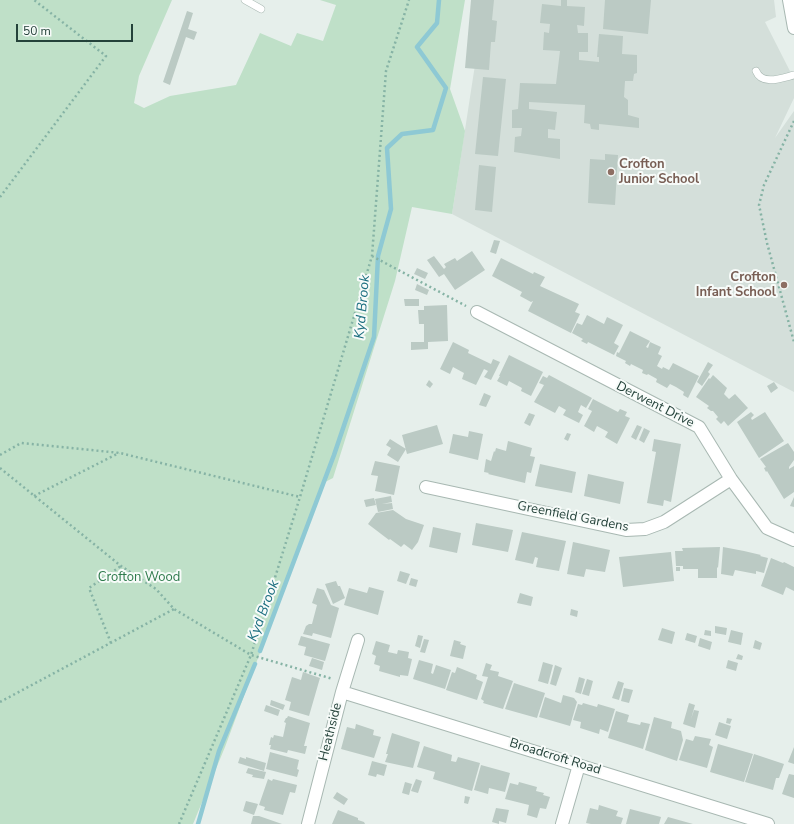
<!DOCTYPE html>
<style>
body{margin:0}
#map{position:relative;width:794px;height:824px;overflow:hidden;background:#e6efeb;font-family:"Nunito Sans",sans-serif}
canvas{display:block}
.scale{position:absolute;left:16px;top:24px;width:117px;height:18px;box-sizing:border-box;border:2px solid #24423a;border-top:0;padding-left:5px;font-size:12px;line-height:14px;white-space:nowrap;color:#24423a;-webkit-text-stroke:3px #f7fbf9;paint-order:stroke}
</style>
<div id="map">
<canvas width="794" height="824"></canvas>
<div class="scale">50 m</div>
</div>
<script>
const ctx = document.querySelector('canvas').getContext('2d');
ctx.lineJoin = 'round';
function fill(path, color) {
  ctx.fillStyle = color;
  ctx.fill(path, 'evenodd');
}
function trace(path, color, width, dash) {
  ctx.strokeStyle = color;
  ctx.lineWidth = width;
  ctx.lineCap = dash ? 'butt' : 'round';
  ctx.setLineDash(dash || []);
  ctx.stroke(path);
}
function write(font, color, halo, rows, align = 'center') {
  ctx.font = font + ' "Nunito Sans",sans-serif';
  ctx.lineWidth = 4;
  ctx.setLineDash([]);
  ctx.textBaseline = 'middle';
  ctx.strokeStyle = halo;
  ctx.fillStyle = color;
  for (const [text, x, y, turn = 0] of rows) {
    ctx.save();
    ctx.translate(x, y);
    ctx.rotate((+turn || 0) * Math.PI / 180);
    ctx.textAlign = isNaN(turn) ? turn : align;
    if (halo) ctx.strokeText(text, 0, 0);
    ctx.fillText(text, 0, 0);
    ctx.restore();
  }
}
fill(new Path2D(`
 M485,0H774L776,17L765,22L794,79V98L775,138L794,111V392L452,214Z`), '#d4dfda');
fill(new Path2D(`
 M0,0H172L139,76L134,103L144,108L170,96L236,85L260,33L291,46L297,33L323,41L336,5L320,0H465L450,89L465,131L452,214L412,207L395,281L333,478L323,483L225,747L193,824H0Z`), '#bfe0c8');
trace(new Path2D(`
 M260,651L334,455L374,337L378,256L391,209L387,148L402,134L433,130L446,88L417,47L437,23L439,0
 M198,824L219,751L255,664`), '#8ec9d4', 4.5);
fill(new Path2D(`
 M471,0H494L492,20L497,21L495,42H491L489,70L465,68Z
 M561,0H567V6L585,7L584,26L577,25L578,33H588V52H579V60L599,62V57H597L599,34L623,36L622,54L637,55V73L634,74L633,81H625L624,97L628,100V115L639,118V128L599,124V130L591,129L590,124L584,123L585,105L529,102V109L557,112L555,130L548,129V138L560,139V159L514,152L515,137L521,136L522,128H512V110L518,109L520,83L556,84L560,51L543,50L544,32L549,33L550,24L540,23L542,4L561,6Z
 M605,0H651L648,34L603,29Z
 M187,11L193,13L188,29L197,32L194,40L186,37L170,85L163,82Z
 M483,77L506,79L498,156L475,154Z
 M605,154L618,155L615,205L588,203L590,159L605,160Z
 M479,165L496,167L492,212L475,210Z
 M494,240L500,241L496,254L490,252Z
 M472,251L485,270L455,290L444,274L439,277L427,260L434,256L444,269L446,267L444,264L455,258L457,261Z
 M501,258L533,274L534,272L545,277L540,286L579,304L575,312L580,314L571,333L528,311L533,301L531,302L520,296L522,292L492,276Z
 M417,268L428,273L425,279L414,274Z
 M417,284L429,290L427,295L415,290Z
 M404,299H419V306H405Z
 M447,305L448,341L428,342V349L411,350V342H424V324H419L418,310H424V306Z
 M587,315L604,324L607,317L623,325L614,343L619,346L614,355L588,342L587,344L581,341L583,339L572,333L577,323L582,325Z
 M630,331L650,341L646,347L648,348L650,342L661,347L658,354L662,356L657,366L662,369L663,367L669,370L673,363L699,376L688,398L683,395L684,392L676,387L670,384L667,388L656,382L657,379L648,374L647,375L642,373L643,370L631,364L630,366L625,363L626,361L616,356L617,352L619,353Z
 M453,342L469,350L468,353L491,364L493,359L500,362L491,380L484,377L488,371L484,369L476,385L462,379L464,373L453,367L450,374L440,369Z
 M509,355L543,372L531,396L521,391L522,388L509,381L507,386L497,381L500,376H499Z
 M708,362L713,365L708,372L710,374L702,386L697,382Z
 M549,375L592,398L586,408L581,405L578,412L583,415L579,423L563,415L566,410L559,406L555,413L534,402L544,385L539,383L543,376L547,378Z
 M713,375L727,388L724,394L729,399L735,394L748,408L728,426L724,421L721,424L716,419L718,417L713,411H711L707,408L709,406L696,397L709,378L710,379Z
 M429,380L433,384L430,388L426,385Z
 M774,382L778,388L771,393L767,386Z
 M484,393L491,396L486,407L479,405Z
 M593,399L618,412L620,409L627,412L625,416L630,418L617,444L605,437L608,432L597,426L594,432L584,426L592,411L588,409Z
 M751,412L754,415L751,418L752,420L765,412L784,441L759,458L737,422Z
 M529,413L535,415L530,426L524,423Z
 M437,425L443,444L407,454L402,435Z
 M637,425L642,427L636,440L631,437Z
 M644,428L650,431L644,443L639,440Z
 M469,431L483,434L478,460L449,453L453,434L468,437Z
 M567,433L571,434L568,441L564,439Z
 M390,439L406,449L398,462L387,455L391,448L386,445Z
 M654,439L681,444L671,502L664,500L663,506L647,503L656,452L652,451Z
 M508,441L532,448L530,456L535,457L531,473L527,472L525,483L488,474L489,473L484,472L486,459L491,461L494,451L495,452L496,448L506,451Z
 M788,443L794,452V460L789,467V469L794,466V492L784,499L767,471L766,472L764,468L766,467L760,459Z
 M375,461L400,466L394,495L375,491L378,476L371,475Z
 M540,464L576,472L572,493L535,486Z
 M588,474L624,482L620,504L584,496Z
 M391,496L392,502L382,504L392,503L393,509L378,512L375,499Z
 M794,497V507L790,506Z
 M374,498L376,505L366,507L364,500Z
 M393,510L406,519L424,525L418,542L412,550L404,544L401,547L390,539L389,540L368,524L376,513Z
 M476,523L513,530L508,552L472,545Z
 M433,527L461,533L457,553L429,547Z
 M522,532L566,541L559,571L536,567L538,558L535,557L533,564L515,560Z
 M573,542L610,550L605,572L586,569L584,577L567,574Z
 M720,547L718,568L717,567V578H698V569H683V566H676L675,551H683L682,548Z
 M723,547L744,551L761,555L760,556L768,558L764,573L756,571V574L735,570L733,576L721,574Z
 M671,552L674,581L623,587L619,557Z
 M771,558L783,563L784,562L794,567V591L786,587L783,595L761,586Z
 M676,567H680V571H676Z
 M400,571L410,574L406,584L397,581Z
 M411,578L418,580L416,587L409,585Z
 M336,581L338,586H340L345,598L333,604L325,584Z
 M369,587L384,591L378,615L344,605L349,588L367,593Z
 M317,588L324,590L331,605L339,608L331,638L313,633L312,636L303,634L306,626L309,624H312L317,605L312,603Z
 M520,593L533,597L531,606L517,603Z
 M571,609L578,611L577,617L570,615Z
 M715,626L727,628L726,635L715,633Z
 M662,628L675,632L672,644L658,640Z
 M705,630L711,631V636L704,635Z
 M731,630L743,633L741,645L728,642Z
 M687,633L697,636L695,643L685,640Z
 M418,635L423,636L420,648L415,646Z
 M301,636L330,644L325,661L304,655L306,647L298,645Z
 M700,638L712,642L710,650L698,646Z
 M424,639L429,640L425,653L420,652Z
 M454,640L461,642L460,644L466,646L463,659L450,656Z
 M755,640L762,643L760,650L753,648Z
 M376,641L390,645L388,652L397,654L398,650L409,652L408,658L412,659L408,676L400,675V677L379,671L380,666L374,664L376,656L372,654Z
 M738,654L743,656L742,660L736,659Z
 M312,658L324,662L322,670L309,666Z
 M419,660L433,664L431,673L433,674L436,665L451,670L445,689L413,679Z
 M728,660L738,663L736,671L726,668Z
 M543,662L553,665L548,684L538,681Z
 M486,663L492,665L490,670L499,672L498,676L513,681L503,709L483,703L484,701L481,699L488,677L482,676Z
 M555,665L562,668L556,686L550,684Z
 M457,667L477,675L476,679L483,682L477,700L446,690L452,672L455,673Z
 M303,672L320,678L309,716L289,710L291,702L285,700L292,677L301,680Z
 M579,677L585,679L581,694L575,692Z
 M587,679L593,681L589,696L582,694Z
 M618,681L624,683L619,700L612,698Z
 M514,683L545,693L537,718L505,709Z
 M624,688L633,690L629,703L621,701Z
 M563,695L574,698L577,702L570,726L539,717L545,697L561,703Z
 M271,700L285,705L283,710L270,705Z
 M583,703L597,707L598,704L615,709L608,732L600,729L599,734L580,728L581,722L573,720L578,704L582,705Z
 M689,703L695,705L691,719L694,710L699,711L695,728L683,724Z
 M266,705L280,710L278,716L264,711Z
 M616,711L629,715L627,722L640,725L641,722L650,724L643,749L608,738Z
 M288,716L310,723L304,746H307L305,754L288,750L287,753L270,749L271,745H269L271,737L273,738L274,735L283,737L286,723L284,722L286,718H287Z
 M654,717L672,722L671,728L681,731L683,740L677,761L645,750Z
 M727,718L732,719L730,724L726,723Z
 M719,722L731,726L727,739L715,735Z
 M356,724L374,730L373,735L381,737L374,758L341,749L347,727L355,729Z
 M392,733L420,742L413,768L385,762L388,754H386Z
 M695,736L711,739L709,745L713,747L707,768L679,760L686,739L693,741Z
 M718,744L753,754L744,782L710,772Z
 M424,746L452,755L451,761L456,762L458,757L480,763L472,791L433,779L435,772L417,767Z
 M794,747V764L788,762Z
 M270,752L299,760L297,769L299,770L297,777L266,769Z
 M754,754L784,764L779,778H776L773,790L745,782Z
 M240,757L246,759V757L266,763L264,771L238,763Z
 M372,761L387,765L384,776L377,774L376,777L368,775Z
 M481,765L510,773L505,792L489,788L488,794L474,790Z
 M248,768L266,772L264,779L252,777L253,775L246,773Z
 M789,774L794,775V798L782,794Z
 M268,779L272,781L273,779L297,785L295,793L290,792L283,815L264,810L265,807L259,805Z
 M416,779L422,781L418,793L411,791Z
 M405,782L412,784L409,795L402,793Z
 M519,782L537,787L536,791L544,793L543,795L550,797L546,809L540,808L537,818L527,815L529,805L505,799L510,783L518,785Z
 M337,792L348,799L344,805L333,798Z
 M465,796L470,797L468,804L464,803Z
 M246,801L258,804L254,815L243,811Z
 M599,805L618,811L616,816L623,818L621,824H591L586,823L590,808L598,810Z
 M496,808L509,810L506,823L499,821V824L492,822Z
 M630,809L661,817L659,824H626Z
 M338,810L358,818V820L364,822L365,824H332Z
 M253,816H259L282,824H251Z
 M668,817L693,824H664Z`), '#bbcac4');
const service = new Path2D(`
 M245,0L261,9
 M756,71C762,86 782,78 794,75`);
const minor = new Path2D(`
 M477,312L699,427L731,479L767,528L794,540
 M426,487L626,530L645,529L664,522L731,479
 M342,692L768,824
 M308,824L342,692L358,640
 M562,824L579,765`);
const tertiary = new Path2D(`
 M789,0L794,28`);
trace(service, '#a8b8b2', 8);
trace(minor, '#a8b8b2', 14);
trace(tertiary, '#a8b8b2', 14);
trace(new Path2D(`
 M794,121L764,185L759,205L767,243L794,342
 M0,197L106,56L34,0
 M372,256L466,306
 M0,455L21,443L120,453L300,497
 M0,468L121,566L156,589L174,609L251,655L333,679
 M34,496L119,453
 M111,643L89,588L121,566
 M0,702L174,609
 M179,824L251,655L300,497L372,256L386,71L409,0`), '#86b3a5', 2.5, [2, 3]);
trace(service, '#fff', 7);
trace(minor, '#fff', 12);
trace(tertiary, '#fff', 12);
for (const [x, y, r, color] of [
 [611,172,4,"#8d6e63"],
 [784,285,4,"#8d6e63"]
]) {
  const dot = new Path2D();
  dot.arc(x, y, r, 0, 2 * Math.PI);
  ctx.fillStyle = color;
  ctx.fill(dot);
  trace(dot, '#f7fbf9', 1.5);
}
write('bold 13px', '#785e54', '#f7fbf9', [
 ["Crofton",619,165],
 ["Junior School",619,180],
 ["Crofton",776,278,"right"],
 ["Infant School",776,293,"right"]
], 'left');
write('13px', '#24423a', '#f7fbf9', [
 ["Derwent Drive",655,405,27],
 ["Greenfield Gardens",573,517,11],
 ["Heathside",331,732,-76],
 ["Broadcroft Road",555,757,17]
]);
write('13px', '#2d7a4b', '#f7fbf9', [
 ["Crofton Wood",139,578]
]);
write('italic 14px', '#1c6f80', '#f7fbf9', [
 ["Kyd Brook",363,307,-85],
 ["Kyd Brook",264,611,-69]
]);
</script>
